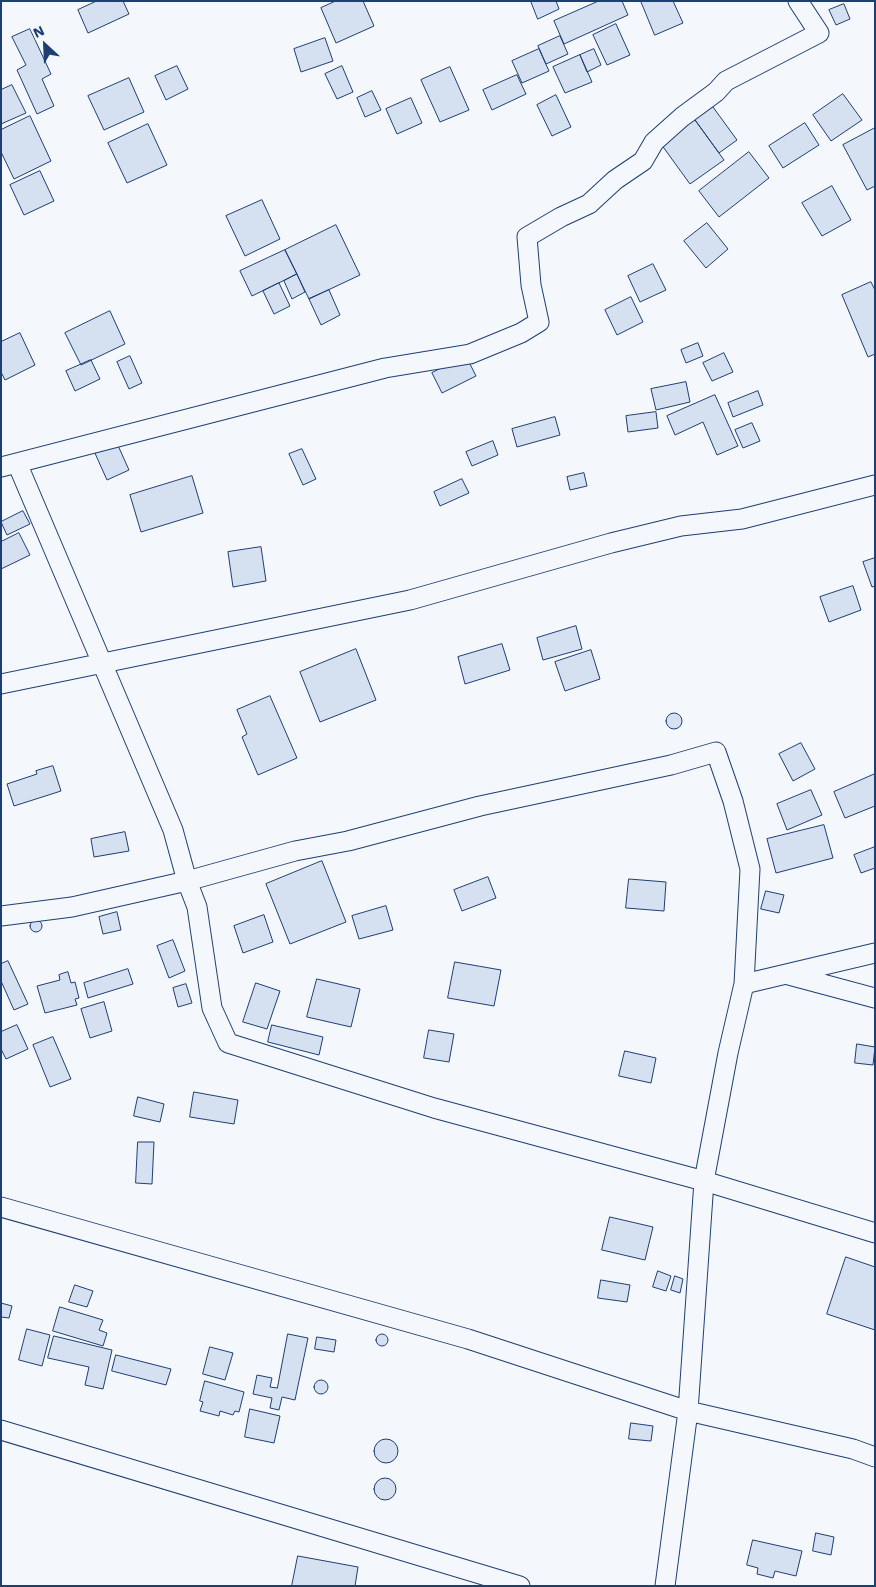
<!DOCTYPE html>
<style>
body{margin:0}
#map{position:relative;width:876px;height:1587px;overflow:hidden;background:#f4f7fb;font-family:"Work Sans",sans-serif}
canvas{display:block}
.frame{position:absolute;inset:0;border:2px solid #1d3f73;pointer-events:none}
.north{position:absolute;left:20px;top:20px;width:50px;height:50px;-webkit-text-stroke:4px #f4f7fb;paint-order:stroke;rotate:335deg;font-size:14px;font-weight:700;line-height:20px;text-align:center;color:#1d3f73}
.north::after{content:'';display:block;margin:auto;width:18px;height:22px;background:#1d3f73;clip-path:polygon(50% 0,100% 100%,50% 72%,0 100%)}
</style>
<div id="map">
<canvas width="876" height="1587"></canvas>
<div class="frame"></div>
<div class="north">N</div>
</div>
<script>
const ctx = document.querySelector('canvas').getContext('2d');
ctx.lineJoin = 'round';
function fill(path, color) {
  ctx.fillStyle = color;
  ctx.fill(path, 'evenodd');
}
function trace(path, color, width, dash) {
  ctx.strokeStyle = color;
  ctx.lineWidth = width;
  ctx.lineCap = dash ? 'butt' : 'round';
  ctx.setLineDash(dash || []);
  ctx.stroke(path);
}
const building = new Path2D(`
 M97,1H123L129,14L88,33L78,10Z
 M336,1H363L374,26L336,43L321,8Z
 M531,1H556L559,9L538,19Z
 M599,1H622L628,15L564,44L554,21Z
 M641,1H673L683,23L655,35Z
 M844,4L850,19L836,25L829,10Z
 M616,24L630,55L607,65L593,35Z
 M30,29L51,74L42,79L54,106L37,114L17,70L26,65L12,37Z
 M560,36L568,54L546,64L538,46Z
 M325,38L333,61L301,72L294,49Z
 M539,49L549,71L522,83L512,61Z
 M594,49L601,65L587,72L580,55Z
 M580,55L592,82L565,93L553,67Z
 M177,66L188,89L166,100L155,76Z
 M342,66L353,92L337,99L325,74Z
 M450,67L469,110L440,122L421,80Z
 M517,75L526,94L492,110L483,90Z
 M129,78L144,112L104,130L88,96Z
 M12,85L26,113L1,124V90Z
 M372,91L381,110L365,117L357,98Z
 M843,94L862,120L831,141L813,115Z
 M556,95L571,127L552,136L537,105Z
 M411,98L422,123L397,134L386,109Z
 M713,107L737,140L719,153L695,120Z
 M30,116L51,161L14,179L1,152V130Z
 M695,120L724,160L690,184L661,144Z
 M805,123L819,145L783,168L769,146Z
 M148,124L167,165L127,183L108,143Z
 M875,128V186L867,190L843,145Z
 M749,152L769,178L719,217L699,191Z
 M40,171L54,201L24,215L10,185Z
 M832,186L851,220L822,236L802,203Z
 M262,200L280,239L245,256L226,216Z
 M707,223L728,249L706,268L684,241Z
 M336,225L360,275L309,299L285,250Z
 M285,250L297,274L252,296L240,271Z
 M653,264L666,290L640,302L628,276Z
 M297,274L305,292L292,299L284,281Z
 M871,282L875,290V354L868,357L842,295Z
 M279,283L290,306L274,314L263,291Z
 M329,290L340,315L321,325L309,299Z
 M631,297L643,322L617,335L605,310Z
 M110,311L125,344L81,365L65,333Z
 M20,333L35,365L5,380L1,372V342Z
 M698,343L703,356L686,363L681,350Z
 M724,353L733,372L712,381L703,363Z
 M130,356L142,383L129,389L117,362Z
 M466,356L476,376L442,393L432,373Z
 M91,360L100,379L75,391L66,371Z
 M686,382L690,402L656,410L651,389Z
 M758,391L763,405L733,417L728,403Z
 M715,395L738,446L717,455L703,422L675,435L667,416Z
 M656,412L658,428L628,432L626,416Z
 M555,417L560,435L517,447L512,429Z
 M752,423L760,441L743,448L735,430Z
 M116,441L129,470L107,480L94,451Z
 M493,441L498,455L472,466L466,452Z
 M302,449L316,479L303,485L289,454Z
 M584,473L587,486L570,490L567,477Z
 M192,476L203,513L141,532L130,495Z
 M462,479L469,493L440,506L434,492Z
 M23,511L30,524L7,535L1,522Z
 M19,533L30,555L1,569V542Z
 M261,547L266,581L233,587L228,552Z
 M875,558V586L872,587L863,562Z
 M853,586L861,610L829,622L820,597Z
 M576,626L582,649L543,660L537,638Z
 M502,644L510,670L465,684L458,657Z
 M356,649L376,700L320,722L300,672Z
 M591,650L600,679L565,691L555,662Z
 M270,696L297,758L258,775L242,737L247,734L237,710Z
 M666 721a8 8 0 1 1 16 0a8 8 0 1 1-16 0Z
 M801,743L815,769L793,781L779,754Z
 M53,766L61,791L14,806L7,784L37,774L36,771Z
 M875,774V806L845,818L834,792Z
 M811,790L822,815L787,830L777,804Z
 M824,825L833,858L776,873L767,839Z
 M125,832L129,851L94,857L91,839Z
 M875,847V868L861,873L854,855Z
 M322,861L346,922L290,944L266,884Z
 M488,877L496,898L462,911L454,890Z
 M629,879L666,882L664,911L626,908Z
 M766,891L784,895L779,913L761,909Z
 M386,906L393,930L359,939L352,916Z
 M117,912L121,930L103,934L99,917Z
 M264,915L273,942L243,953L234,926Z
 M30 926a6 6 0 1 1 12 0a6 6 0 1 1-12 0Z
 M173,940L185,971L169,978L157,946Z
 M8,961L28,1004L14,1010L1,981V964Z
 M455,962L501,970L494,1006L448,998Z
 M128,969L133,984L88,998L84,983Z
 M68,972L71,983L75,982L79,998L75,999L77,1005L45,1013L37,986L60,980L59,975Z
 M317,979L360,989L351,1027L307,1017Z
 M256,983L280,991L267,1029L243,1022Z
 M186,984L192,1003L178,1007L173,988Z
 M104,1002L112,1031L90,1038L81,1009Z
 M17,1025L28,1049L6,1059L1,1049V1032Z
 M272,1025L323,1037L319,1055L268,1042Z
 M429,1030L454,1034L449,1062L424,1058Z
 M53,1037L71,1079L50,1087L33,1045Z
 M857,1044L875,1047L873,1065L855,1063Z
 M625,1051L656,1058L651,1083L619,1076Z
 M194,1092L238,1100L234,1124L190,1117Z
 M138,1097L164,1104L160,1122L134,1116Z
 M138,1142H154L152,1184L136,1183Z
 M610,1217L653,1227L645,1260L602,1250Z
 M846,1257L875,1267V1330L827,1314Z
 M658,1271L671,1276L666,1291L653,1287Z
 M675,1276L683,1279L680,1293L671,1290Z
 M601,1280L630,1285L627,1302L598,1298Z
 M75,1285L93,1291L87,1307L69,1302Z
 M1,1303L12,1306L9,1318L1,1317Z
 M60,1307L103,1320L99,1330L107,1333L103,1346L53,1331Z
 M27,1329L50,1335L42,1366L19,1360Z
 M376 1340a6 6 0 1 1 12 0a6 6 0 1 1-12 0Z
 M288,1334L308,1338L295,1400L282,1397L279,1410L270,1408L272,1398L253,1394L257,1375L272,1378L270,1387L277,1388Z
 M54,1336L112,1350L103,1389L85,1385L89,1367L48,1358Z
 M317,1337L336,1340L334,1352L315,1349Z
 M210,1347L233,1353L225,1380L203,1374Z
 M116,1355L171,1369L166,1385L112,1371Z
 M314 1387a7 7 0 1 1 14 0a7 7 0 1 1-14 0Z
 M205,1381L244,1392L239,1412L235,1411L233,1415L220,1411L219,1416L200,1411L203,1402L200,1401Z
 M250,1409L280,1416L274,1443L245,1437Z
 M631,1423L653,1426L651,1441L629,1439Z
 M374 1451a12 12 0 1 1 24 0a12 12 0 1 1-24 0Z
 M374 1489a11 11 0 1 1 22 0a11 11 0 1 1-22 0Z
 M816,1533L834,1537L831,1555L813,1551Z
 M753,1540L802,1551L796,1576L775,1571L773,1578L757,1574L758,1568L747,1565Z
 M298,1556L358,1567L355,1586H292Z`);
fill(building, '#d5e0f0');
trace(building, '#1d3f73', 1);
const street = new Path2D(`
 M17,463L173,830L187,881L197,907L212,1008L228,1043L434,1108L704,1181L875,1233
 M1,467L385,368L470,354L521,333L539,322L531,285L527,237L561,217L589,204L615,180L643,161L654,142L682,117L716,92L726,81L819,33L798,1
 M1,684L410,600L611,543L681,526L742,519L875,485
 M1,916L72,907L187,881L295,851L348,841L480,806L671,765L716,752L733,801L750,869L744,984
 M789,975L875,998
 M1,1207L468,1339L688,1411L853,1449L875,1457
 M1,1430L520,1586
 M665,1586L688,1411L704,1181L728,1053L744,984L875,953`);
trace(street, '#1d3f73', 21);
trace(street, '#f4f7fb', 19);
</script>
